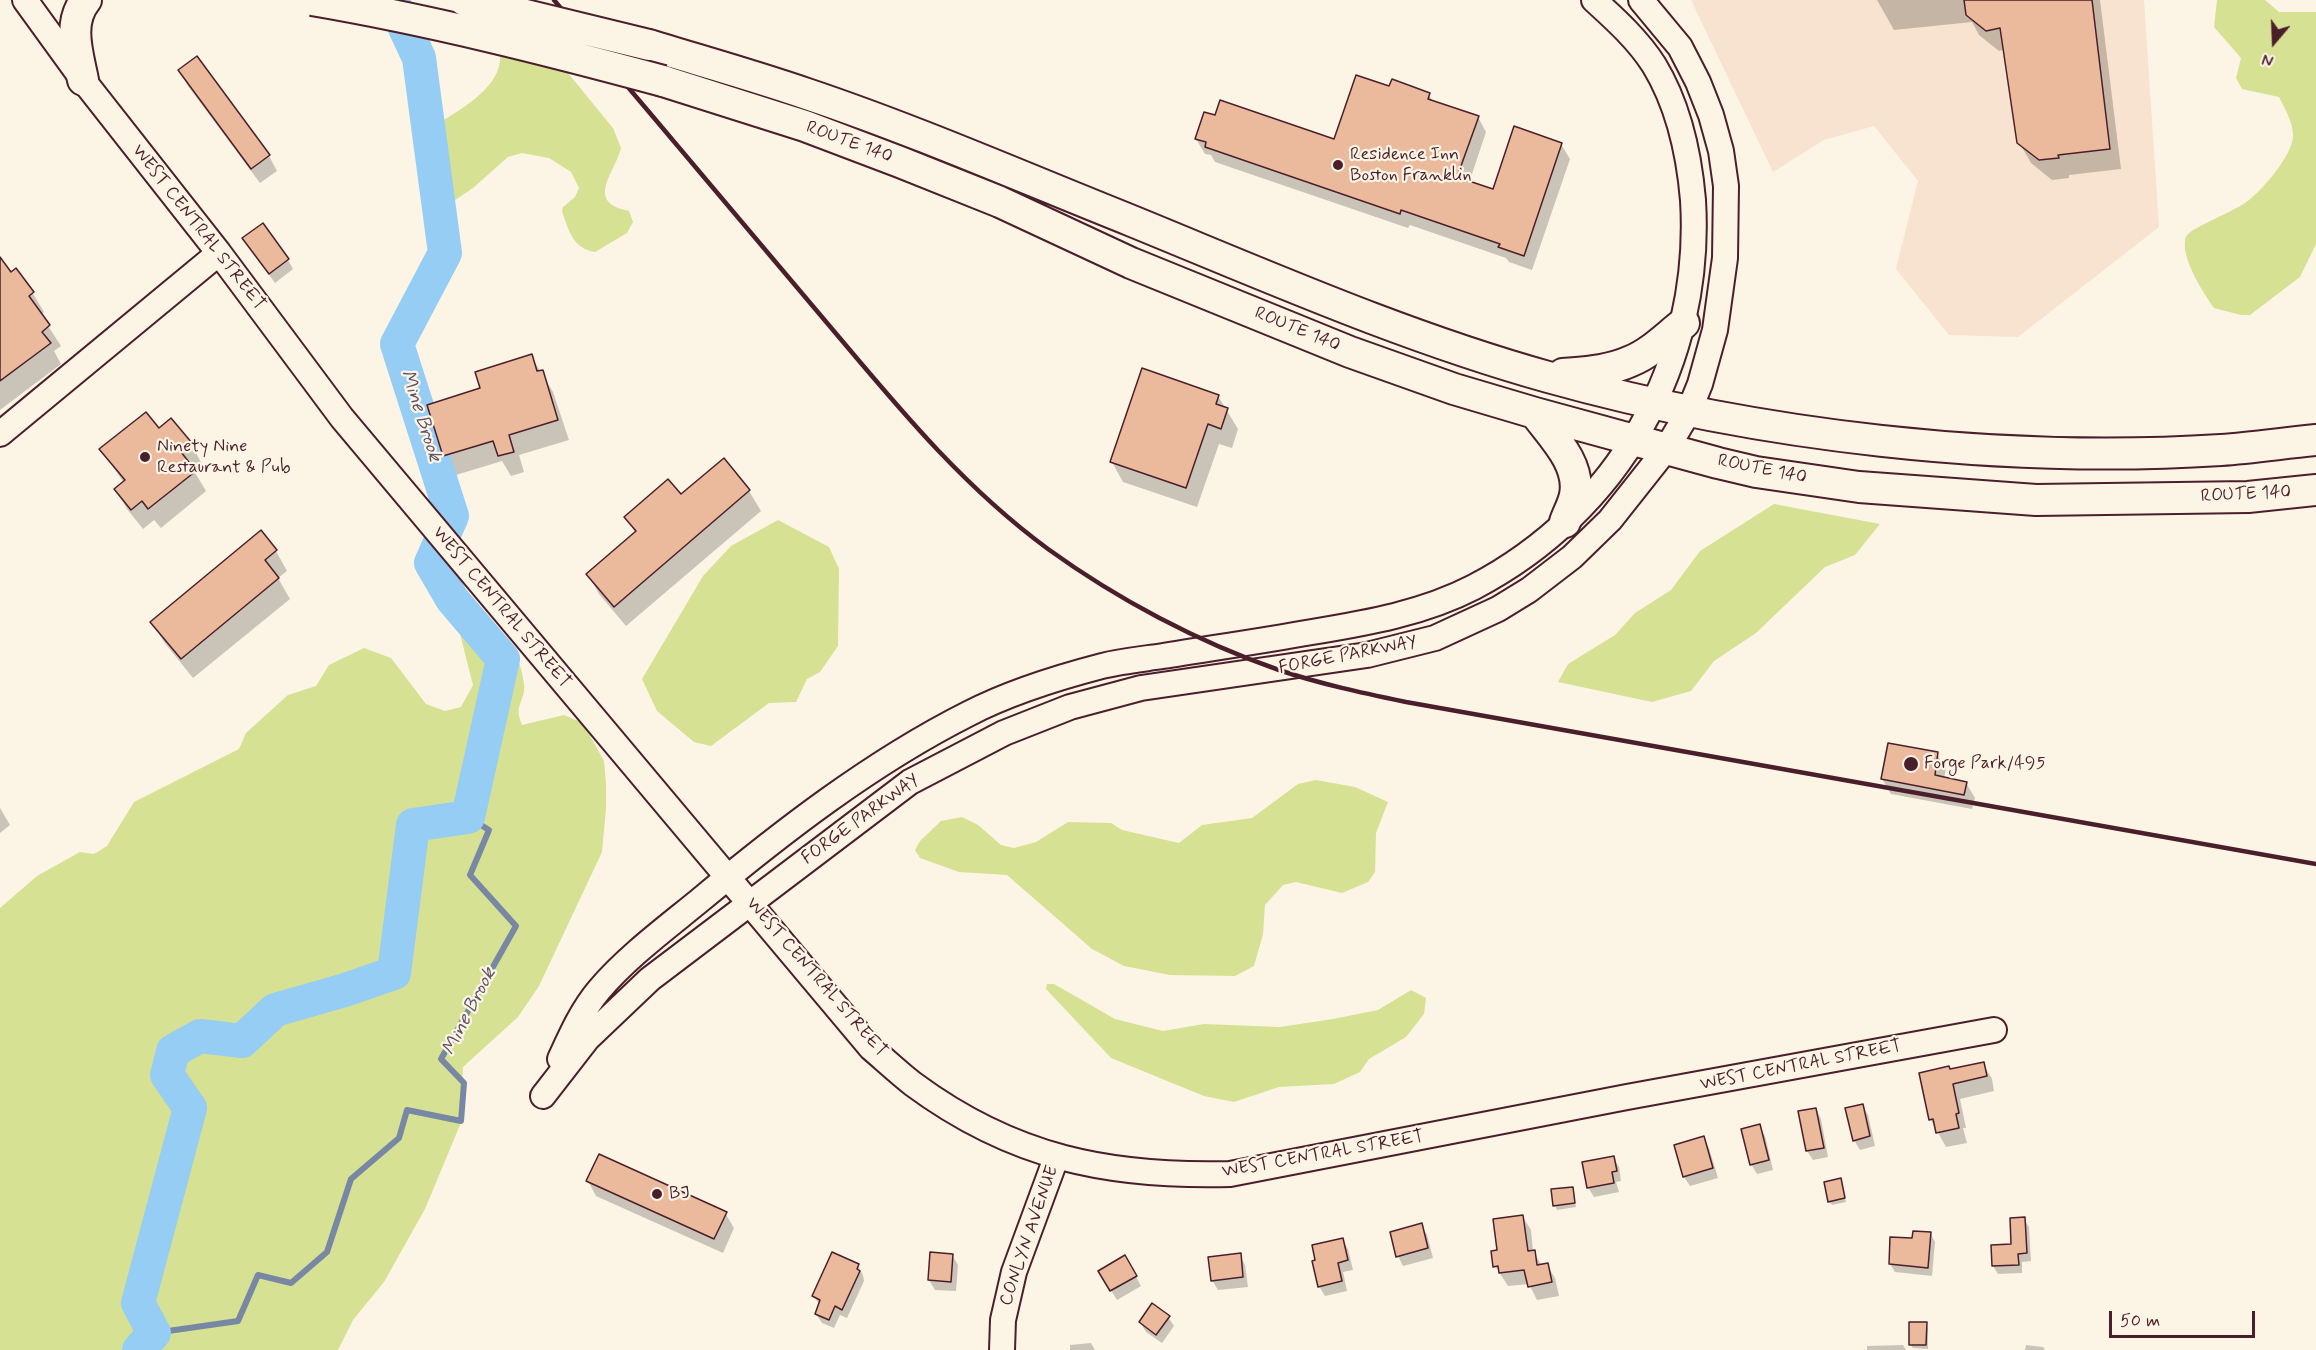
<!DOCTYPE html>
<style>
body{margin:0}
#map{position:relative;width:2316px;height:1350px;overflow:hidden;background:#fcf5e5;font-family:Mynerve,sans-serif}
canvas{display:block}
.north{position:absolute;left:2244px;top:12px;width:60px;height:60px;-webkit-text-stroke:4px #fcf5e5;paint-order:stroke;rotate:199deg;font-size:16px;font-weight:700;line-height:24px;text-align:center;color:#4a1f2b}
.north::after{content:'';display:block;margin:auto;width:21px;height:27px;background:#4a1f2b;clip-path:polygon(50% 0,100% 100%,50% 72%,0 100%)}
.scale{position:absolute;left:2109px;top:1311px;width:146px;height:27px;box-sizing:border-box;border:3px solid #4a1f2b;border-top:0;padding-left:8px;font-size:18px;line-height:21px;white-space:nowrap;color:#4a1f2b;-webkit-text-stroke:4px #fcf5e5;paint-order:stroke}
</style>
<div id="map">
<canvas width="2316" height="1350"></canvas>
<div class="north">N</div>
<div class="scale">50 m</div>
</div>
<script>
const ctx = document.querySelector('canvas').getContext('2d');
ctx.lineJoin = 'round';
function fill(path, color) {
  ctx.fillStyle = color;
  ctx.fill(path, 'evenodd');
}
function trace(path, color, width, dash) {
  ctx.strokeStyle = color;
  ctx.lineWidth = width;
  ctx.lineCap = dash ? 'butt' : 'round';
  ctx.setLineDash(dash || []);
  ctx.stroke(path);
}
function write(font, color, halo, rows, align = 'center') {
  ctx.font = font + ' Mynerve,sans-serif';
  ctx.lineWidth = 4.5;
  ctx.setLineDash([]);
  ctx.textBaseline = 'middle';
  ctx.strokeStyle = halo;
  ctx.fillStyle = color;
  for (const [text, x, y, turn = 0] of rows) {
    ctx.save();
    ctx.translate(x, y);
    ctx.rotate((+turn || 0) * Math.PI / 180);
    ctx.textAlign = isNaN(turn) ? turn : align;
    if (halo) ctx.strokeText(text, 0, 0);
    ctx.fillText(text, 0, 0);
    ctx.restore();
  }
}
fill(new Path2D(`
 M1691,0H2144L2159,227L2018,337L1949,335L1896,269L1918,181L1874,126L1824,140L1773,172Z`), '#f7e3cf');
fill(new Path2D(`
 M2217,0H2265L2279,12H2316V244L2300,277L2250,315H2241L2214,308C2204,294 2182,260 2185,241C2185,236 2189,233 2193,230C2209,221 2226,214 2242,205C2259,195 2293,155 2293,136C2293,122 2285,109 2279,97L2242,89L2236,78L2241,58L2214,27Z
 M500,53L554,56L613,128L621,148C615,173 584,202 629,211L633,222L627,233L595,252C573,249 568,229 562,211L563,207L575,197L579,188L571,172L549,158L522,153L508,157L473,188L434,214L429,166L431,128C456,112 504,88 500,53Z
 M1774,504L1880,524L1855,555L1825,567L1756,633L1714,661L1691,691L1652,702L1558,682L1568,664L1615,635L1635,613L1671,590L1700,551Z
 M778,520L829,547L839,569L838,646L820,672L807,679L796,702L769,703L711,746L694,742L657,711L642,679L703,576L731,546Z
 M469,598C494,625 520,645 524,684C526,702 513,703 522,725L564,715L583,723L604,761L606,783V809L602,852L539,986L518,1017L463,1067L460,1125L425,1209L384,1282L353,1320L338,1350H0V908L37,876L80,852L94,854L107,846L134,802L239,749L246,733L288,695L316,686L329,665L364,648L391,658L426,704L445,711L461,707L473,685L458,626Z
 M1316,780L1355,787L1388,802L1376,833L1375,872L1368,882L1342,893L1296,882L1283,885L1265,905L1263,934L1254,966L1235,976L1170,975L1124,966L1092,949L1007,875L959,872L920,858L915,850L920,841L941,821L962,817L978,825L1001,845L1014,848L1036,842L1068,822L1111,823L1122,830L1179,843L1202,825L1252,818L1298,784Z
 M1047,984H1054L1115,1019L1163,1031L1204,1024L1280,1027L1333,1019L1378,1010L1411,990L1426,998L1424,1014L1406,1037L1369,1059L1360,1072L1334,1084L1279,1087L1234,1102L1204,1096L1111,1058L1046,989Z`), '#d6e194');
fill(new Path2D(`
 M1877,0H2100L2121,169L2069,175V178L2052,180L2031,163L2019,142L2005,49L1999,51L1979,35L1972,22L1894,30Z
 M180,71L269,156L277,171L260,183L188,86Z
 M1390,88L1429,95L1434,103L1478,117L1486,132L1469,183L1494,191L1561,144L1570,159L1532,270L1509,262L1506,258L1410,225L1408,228L1215,162L1211,155L1205,154L1196,139L1335,141Z
 M250,248L288,260L293,269L275,283Z
 M0,260L11,275L32,292L44,312L41,315L61,346L54,351L61,364L0,410Z
 M531,356L553,392L569,440L519,455L524,472L511,476L502,461L456,475L445,456L428,406L482,389Z
 M1218,396L1238,429L1232,448L1219,444L1197,507L1123,482L1112,462Z
 M159,430L191,444L202,464L194,471L206,491L161,528L154,520L143,529L127,509L116,490L124,483L101,449Z
 M723,460L749,491L761,511L626,626L599,594L588,574L636,534L626,517L681,496Z
 M276,551L287,571L278,578L290,599L193,678L164,642L152,622Z
 M1890,745L1937,754L1946,769L1944,778L1966,783L1975,798L1972,809L1891,794L1882,779Z
 M0,808L10,825L0,833Z
 M1983,1064L1992,1079L1994,1091L1960,1099L1966,1128H1963L1967,1143L1946,1147L1931,1120L1921,1074L1950,1071Z
 M1862,1105L1868,1115L1875,1146L1860,1150L1854,1140Z
 M1816,1109L1821,1119L1828,1157L1813,1160L1807,1151Z
 M1759,1126L1765,1136L1773,1170L1757,1174L1751,1164Z
 M1703,1138L1709,1148L1718,1178L1690,1186L1684,1177L1676,1146Z
 M1613,1157L1619,1167L1621,1181L1616,1182L1619,1192L1594,1197L1588,1187Z
 M1840,1180L1846,1202L1832,1205L1829,1201Z
 M588,1181L725,1213L734,1228L723,1253L596,1196Z
 M1572,1188L1576,1207L1557,1210L1555,1205Z
 M1523,1217L1531,1230L1533,1251L1542,1266L1547,1265L1555,1278L1559,1296L1537,1300L1529,1284L1508,1286L1495,1266L1499,1251Z
 M2024,1219L2029,1227L2031,1261L2022,1262V1273L1998,1274L1993,1266L2012,1245Z
 M1421,1225L1427,1235L1433,1258L1403,1266L1398,1256Z
 M1930,1233L1935,1242L1932,1276L1895,1272L1890,1264L1914,1239Z
 M1342,1240L1348,1249L1353,1270L1343,1272L1347,1291L1325,1296L1319,1286Z
 M952,1255L958,1265L956,1291L935,1290L929,1280Z
 M1240,1255L1245,1265L1248,1287L1218,1290L1212,1280Z
 M1125,1257L1141,1286L1117,1300L1100,1272Z
 M858,1266L863,1275L864,1281L847,1318L840,1315L834,1328L822,1323L816,1314L820,1306L814,1296Z
 M1168,1317L1174,1326L1162,1343L1146,1332L1140,1322Z
 M1926,1324L1928,1328V1349L1913,1348L1910,1344Z
 M1091,1343L1095,1350H1070V1345Z
 M1903,1345L1906,1350H1867V1346Z
 M2026,1345L2043,1347L2045,1350H2025Z`), '#0003');
trace(new Path2D(`
 M154,1333L238,1321L258,1275L291,1283L327,1252L351,1179L399,1138L407,1110L461,1121L464,1083L441,1059L516,926L470,875L489,830L468,817`), '#7787a4', 6);
trace(new Path2D(`
 M139,1350L154,1333L138,1303L190,1108L167,1075L173,1051L200,1036L242,1041L275,1010L345,990L394,973L413,825L468,817L503,659L452,599L431,563L452,516L397,344L445,253L419,58L392,0`), '#95cdf4', 34);
const building = new Path2D(`
 M1964,0H2092L2110,149L2058,155L2059,158L2039,160L2017,143L2000,28L1986,31L1966,15Z
 M197,56L270,155L251,169L178,70Z
 M1356,75L1389,86L1392,79L1430,93L1428,99L1479,116L1457,177L1493,189L1514,126L1562,143L1524,256L1498,247L1500,244L1401,210L1400,214L1205,147L1206,142L1195,139L1204,112L1215,115L1220,100L1334,139Z
 M263,223L289,259L269,274L242,238Z
 M0,257L11,272L16,268L34,292L29,296L50,325L42,332L51,343L0,381Z
 M532,354L537,371L543,370L558,420L509,435L514,452L498,456L493,441L443,456L427,405L480,388L475,372Z
 M1142,368L1219,395L1216,404L1228,408L1221,429L1208,424L1186,488L1110,462Z
 M146,412L159,428L171,418L192,443L181,452L196,471L148,509L142,501L131,510L114,489L125,480L99,449Z
 M724,458L750,490L614,607L586,574L636,531L624,517L668,479L681,494Z
 M261,530L277,550L265,560L279,578L181,659L150,622Z
 M1888,743L1938,752L1935,775L1967,782L1964,795L1881,779Z
 M1984,1062L1987,1076L1953,1084L1959,1113L1956,1114L1959,1128L1936,1133L1933,1119L1929,1120L1919,1073L1949,1066L1950,1069Z
 M1863,1104L1870,1136L1853,1141L1845,1108Z
 M1816,1108L1824,1148L1806,1151L1798,1111Z
 M1760,1124L1769,1160L1750,1165L1741,1129Z
 M1704,1136L1713,1168L1683,1177L1674,1145Z
 M599,1154L727,1212L714,1239L586,1181Z
 M1614,1156L1617,1171L1612,1172L1614,1183L1587,1188L1582,1162Z
 M1841,1178L1845,1198L1828,1202L1824,1182Z
 M1573,1187L1575,1203L1553,1206L1551,1189Z
 M1523,1215L1528,1251L1535,1250L1537,1265L1548,1263L1552,1282L1528,1287L1524,1270L1499,1273L1498,1266L1493,1267L1491,1251L1497,1250L1493,1219Z
 M2025,1217L2027,1253L2018,1254L2019,1265L1992,1266L1991,1245L2011,1244L2010,1218Z
 M1422,1223L1428,1248L1396,1257L1390,1232Z
 M1913,1231L1931,1232L1928,1268L1889,1264L1890,1237L1912,1238Z
 M1343,1238L1348,1260L1338,1263L1342,1281L1318,1287L1312,1261L1315,1260L1312,1245Z
 M832,1252L859,1264L857,1269L860,1271L842,1310L835,1306L829,1320L815,1314L820,1300L812,1296Z
 M930,1252L953,1254L951,1282L928,1280Z
 M1241,1253L1243,1277L1211,1281L1208,1257Z
 M1125,1255L1137,1276L1110,1291L1098,1271Z
 M1152,1303L1170,1316L1156,1335L1139,1322Z
 M1909,1322H1927L1926,1345H1909Z`);
fill(building, '#ebb99c');
trace(building, '#4a1f2b', 1.5);
const minor = new Path2D(`
 M25,0L83,80L219,253L342,418L871,1048C885,1060 899,1073 913,1084C1013,1158 1109,1177 1230,1174L1627,1097L1994,1030
 M0,434L219,253
 M560,1059C571,1035 582,1010 599,990C627,957 666,928 699,901C782,832 871,763 968,714C1010,692 1056,678 1102,666C1122,661 1143,659 1163,656C1213,648 1262,641 1312,632C1367,623 1424,613 1474,587C1619,511 1703,363 1693,200C1689,153 1679,106 1654,65C1638,40 1616,20 1594,0
 M543,1096L588,1038L650,979L910,782L1004,733L1070,707L1141,688L1367,655L1435,638L1498,609L1529,590L1572,557L1610,520L1667,448L1689,411L1700,384L1715,330L1725,258L1726,186L1721,151L1711,115L1698,82L1680,47L1641,0
 M1002,1350L1003,1320L1014,1272L1056,1158`);
const major = new Path2D(`
 M649,45C701,61 755,76 807,94C917,131 1024,178 1132,221C1269,277 1405,337 1548,377C1758,436 2002,464 2221,450C2252,448 2284,443 2316,440
 M83,80C78,54 67,23 86,0
 M663,81L805,126L900,162L1000,202L1131,263L1350,352L1454,389L1535,413L1718,463L1756,472L1859,487L2036,500L2248,497L2316,490
 M1563,374C1586,372 1609,371 1631,361C1651,353 1667,336 1684,323
 M1535,413C1552,436 1581,464 1575,495C1573,505 1568,513 1565,522`);
trace(minor, '#4a1f2b', 28);
trace(major, '#4a1f2b', 34);
trace(minor, '#fcf5e5', 24);
trace(major, '#fcf5e5', 30);
trace(new Path2D(`
 M554,0C640,101 726,203 811,304C885,391 955,481 1048,549C1117,599 1198,642 1279,670C1320,684 1363,693 1406,702L2316,864`), '#4a1f2b', 4.5);
const majorBridge = new Path2D(`
 M312,0C430,20 548,50 663,81
 M464,0L649,45`);
trace(majorBridge, '#4a1f2b', 34, []);
trace(majorBridge, '#fcf5e5', 30);
for (const [x, y, r, color] of [
 [1338,165,6,"#4a1f2b"],
 [145,457,6,"#4a1f2b"],
 [1911,764,8,"#4a1f2b"],
 [657,1194,6,"#4a1f2b"]
]) {
  const dot = new Path2D();
  dot.arc(x, y, r, 0, 2 * Math.PI);
  ctx.fillStyle = color;
  ctx.fill(dot);
  trace(dot, '#fcf5e5', 2);
}
write('18px', '#4a1f2b', '#fcf5e5', [
 ["ROUTE 140",849,143,20],
 ["WEST CENTRAL STREET",198,228,52],
 ["ROUTE 140",1297,330,22],
 ["ROUTE 140",1762,470,11],
 ["ROUTE 140",2246,495,-3],
 ["WEST CENTRAL STREET",501,608,50],
 ["FORGE PARKWAY",1348,656,-11],
 ["FORGE PARKWAY",861,820,-36],
 ["WEST CENTRAL STREET",816,978,49],
 ["WEST CENTRAL STREET",1801,1066,-11],
 ["WEST CENTRAL STREET",1323,1155,-10],
 ["CONLYN AVENUE",1030,1236,-71]
]);
write('18px', '#4a1f2b', '#fcf5e5', [
 ["Residence Inn",1350,155],
 ["Boston Franklin",1350,176],
 ["Ninety Nine",157,447],
 ["Restaurant & Pub",157,468],
 ["Forge Park/495",1924,764],
 ["BJ",669,1194]
], 'left');
write('italic 20px', '#605367', '#fcf5e5', [
 ["Mine Brook",420,416,72],
 ["Mine Brook",470,1012,-63]
]);
</script>
